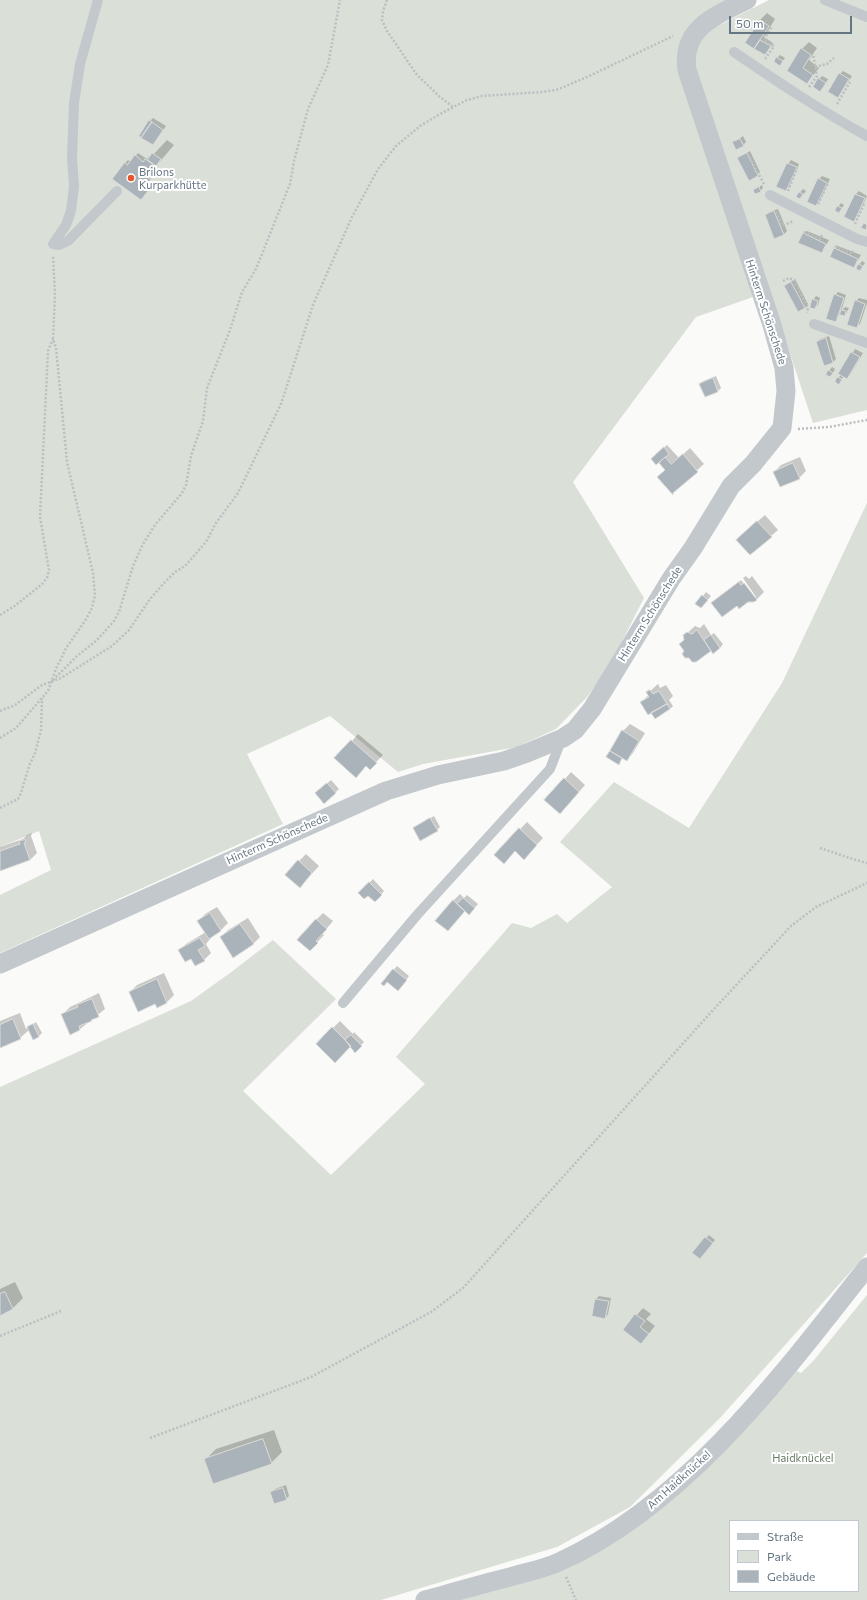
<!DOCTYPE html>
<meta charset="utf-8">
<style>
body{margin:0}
#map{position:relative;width:867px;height:1600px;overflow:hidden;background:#fafaf8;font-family:Commissioner,sans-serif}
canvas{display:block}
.legend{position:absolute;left:729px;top:1520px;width:130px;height:72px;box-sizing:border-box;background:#fff;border:1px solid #c1c8cd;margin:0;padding:5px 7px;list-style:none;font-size:12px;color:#657683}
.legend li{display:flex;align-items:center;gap:8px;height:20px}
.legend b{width:20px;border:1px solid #c1c8cd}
.scale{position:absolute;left:729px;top:16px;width:123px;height:18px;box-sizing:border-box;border:2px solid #657683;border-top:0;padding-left:5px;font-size:12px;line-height:14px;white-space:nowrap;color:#657683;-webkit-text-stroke:3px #fff;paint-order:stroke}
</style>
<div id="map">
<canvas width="867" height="1600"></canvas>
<ul class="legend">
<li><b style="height:5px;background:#c3c8cc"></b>Straße</li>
<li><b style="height:11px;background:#dadfd7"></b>Park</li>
<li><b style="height:11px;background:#aab3b9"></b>Gebäude</li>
</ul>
<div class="scale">50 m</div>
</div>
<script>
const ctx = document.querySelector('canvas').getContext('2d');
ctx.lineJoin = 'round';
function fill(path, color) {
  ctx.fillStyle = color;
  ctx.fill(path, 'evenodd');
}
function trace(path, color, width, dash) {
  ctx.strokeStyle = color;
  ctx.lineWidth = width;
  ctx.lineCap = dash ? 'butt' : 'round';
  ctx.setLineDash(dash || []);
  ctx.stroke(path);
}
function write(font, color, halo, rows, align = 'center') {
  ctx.font = font + ' Commissioner,sans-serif';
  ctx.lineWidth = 4;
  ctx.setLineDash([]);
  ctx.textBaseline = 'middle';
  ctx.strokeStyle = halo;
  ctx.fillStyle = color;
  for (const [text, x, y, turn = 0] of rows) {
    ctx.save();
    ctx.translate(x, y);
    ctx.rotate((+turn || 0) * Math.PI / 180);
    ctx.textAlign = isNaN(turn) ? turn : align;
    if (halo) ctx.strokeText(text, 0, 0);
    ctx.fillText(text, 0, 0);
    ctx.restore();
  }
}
fill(new Path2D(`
 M0,0H730L684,42L753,297L696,317L573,482L644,598L609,667L587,697L556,729L517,747L423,764L398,772L330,716L247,754L283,824L0,953V895L51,870L39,831L0,847Z
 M769,0H867V410L813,423L693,62L698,39L714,28Z
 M867,503V1253L720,1418L630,1507L557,1547L381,1600H0V1087L191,1001L230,973L273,940L336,999L243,1091L331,1175L425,1084L396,1057L512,923L531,928L557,914L567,923L612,887L560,842L614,782L689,828L782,683Z
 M867,1295V1600H457L557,1569L756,1416L797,1371L801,1373L814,1360ZM730,1521H858V1591H730Z`), '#dadfd7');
fill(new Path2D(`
 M767,13L775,19L764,37L773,43L765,54L746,42L760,20Z
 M809,42L817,48L809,60L819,68L807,83L788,71L802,49Z
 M780,55L785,58L780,64L777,58Z
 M843,71L852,76L838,97L840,74Z
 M822,76L828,79L823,88L819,79Z
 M153,118L166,126L153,144L150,121Z
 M743,136L746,142L743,145L734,143Z
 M167,140L174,145L150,173L153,176L147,185L151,188L144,195L125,163L128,160L131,162L138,153L147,159L149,156L151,157Z
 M750,151L760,172L757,176L738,158Z
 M791,160L799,164L789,187L785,190L788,164Z
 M822,176L830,179L819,202L816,205L819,179Z
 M762,185L763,188L760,191L755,190Z
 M803,189L806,191L800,198L797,196Z
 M859,191L867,196L857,217L854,221L846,217L856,194Z
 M841,203L844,205L839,212L838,207Z
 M778,209L787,231L784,234L766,216L769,212Z
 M807,231L829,240L822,252L803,234Z
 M838,246L861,255L854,267L835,249Z
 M862,261L865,263L860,270L859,265Z
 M795,279L808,304L805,308L785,286Z
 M838,292L846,295L841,312L845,307L849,308L845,315L840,314L835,321V295Z
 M816,296L820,298L818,305L814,308L813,300Z
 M859,298L867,300V303L860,324L856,327V301Z
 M829,336L836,359L833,362L824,365L817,342L820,339Z
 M855,349L863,353L850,375L847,378L844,376L839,383L838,378L841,375L840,374Z
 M832,367L835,369L833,373L827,374Z
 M716,376L721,388L718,391L705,396L700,384L703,381Z
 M667,445L679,458L690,448L704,464L672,492L664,459L655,456Z
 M800,457L806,471L799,478L774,472L781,465Z
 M765,515L778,530L771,536L744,533Z
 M746,576L749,579L752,576L764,592L757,599L754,601H747L737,604L712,603L741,580L754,597H756L743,578Z
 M706,592L711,596L704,604H697Z
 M704,624L711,635L714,633L723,644L720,648L711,649L695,661L685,650L684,636L695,626L700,628Z
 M658,684L660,688L666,685L673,696L669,700L673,706L670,709L652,713L641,702L649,695L648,693Z
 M630,724L645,733L633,753L627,760L623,758L618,764L623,731Z
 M358,734L383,755L370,768L352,741Z
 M571,772L585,785L567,806L565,779Z
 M331,780L339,789L325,802L320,790Z
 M434,816L440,827L437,830L414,828Z
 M527,822L543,838L531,851L515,850L495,855Z
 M32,833L31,836L37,853L30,860L0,870V847L23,839L27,835Z
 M306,854L319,866L306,880L299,861Z
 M373,879L384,891L375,901L368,894L360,893Z
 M460,894L464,898L467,895L478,904L469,914L453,901Z
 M217,907L228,923L221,930L210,937L211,938L206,944L211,953L204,960L191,958L180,950L186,944L206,932L199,921L205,914Z
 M323,913L333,921L322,934L324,935L310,950L316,920Z
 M248,918L260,937L253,944L221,937L228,930Z
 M397,966L409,976L401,987L387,981L382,984Z
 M164,973L174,995L167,1002L157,1006L155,1003L130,992L137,985Z
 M99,993L105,1009L80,1029L63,1014L70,1007Z
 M20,1013L26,1029L36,1022L42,1033L38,1037L29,1030L20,1038L0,1047V1021Z
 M340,1021L353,1034L354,1032L364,1042L355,1051L351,1046L317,1044Z
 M709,1235L715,1240L703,1255L694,1253Z
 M15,1282L23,1298L13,1308L0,1315V1289Z
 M599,1296L611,1298L608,1314L605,1318L593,1316L596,1299Z
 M643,1308L651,1314L646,1319L655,1326L641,1343L624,1330Z
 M274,1430L282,1452L271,1463L205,1460L216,1449Z
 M286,1485L289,1496L286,1499L271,1492L275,1489Z`), '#0003');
const building = new Path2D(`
 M760,20L769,26L754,49L745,43Z
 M760,40L771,46L765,55L754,49Z
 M801,48L811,55L803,68L813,75L807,84L787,71Z
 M776,57L783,61L780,66L774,62Z
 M839,73L849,79L838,98L828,92Z
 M818,78L826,83L820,92L813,87Z
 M149,120L152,122L141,138L139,136Z
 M152,122L163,130L153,145L141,138Z
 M740,139L744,146L736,150L732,142Z
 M152,153L161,159L156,166L148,160Z
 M747,153L758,176L749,181L737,158Z
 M135,155L143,162L145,159L155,166L147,177L151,179L144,188L148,191L141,200L112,179L125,162L127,165Z
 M787,163L797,167L786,191L776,187Z
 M818,178L827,183L816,206L807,202Z
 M759,187L761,192L755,194L753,190Z
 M799,192L803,194L800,199L796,197Z
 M855,194L865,198L854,222L844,217Z
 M837,206L842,208L839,213L835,211Z
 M774,211L784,235L774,239L765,215Z
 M864,223L867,225L866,230L861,228Z
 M803,233L826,244L822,253L798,243Z
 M834,248L858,259L854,268L830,257Z
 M858,264L863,266L860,271L856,269Z
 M791,282L805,308L798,312L784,286Z
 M834,294L844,298L836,322L826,319Z
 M812,299L818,301L815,309L810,308Z
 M855,300L865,304L857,328L847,325Z
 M841,310L846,311L845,316L840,315Z
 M826,338L833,363L824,366L816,342Z
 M851,352L860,357L847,379L838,374Z
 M828,370L833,373L830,377L826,375Z
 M837,377L842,379L839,385L835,382Z
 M713,378L718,392L705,397L699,384Z
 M664,447L669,454L656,465L651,459Z
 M683,454L698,472L673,493V495L657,477L665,470L659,463L665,457L671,464Z
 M793,463L800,479L780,487L773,472Z
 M757,521L772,537L750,555L736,540Z
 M739,582L741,585L744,583L757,600L754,602H748L739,609L737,606L722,617L711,603Z
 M702,595L708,600L701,608L695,604Z
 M697,630L711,651L696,662H692L689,658H685L682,654L684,651L679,644L684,640L683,635L687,632L692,634Z
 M711,635L720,648L713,654L704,640Z
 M650,690L653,694L659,691L667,704L648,715L640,702L649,697L646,692Z
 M667,704L670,709L655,719L651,713Z
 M622,730L639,741L627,761L610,751Z
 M351,740L377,763L370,770L366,766L356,778L334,758Z
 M610,751L622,758L619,765L606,757Z
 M564,778L579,792L560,814L544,800Z
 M327,783L336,793L324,804L315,793Z
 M430,818L438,831L420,841L413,828Z
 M519,828L537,845L524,860L515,851L504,864L494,855Z
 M25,840L26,842L24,843L30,860L0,871V851L20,844L19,841Z
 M298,860L312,873L300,888L285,875Z
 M369,882L382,895L375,902L368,896L364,899L358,893Z
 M463,898L475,908L469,915L457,904Z
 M453,900L465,911L448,931L435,921Z
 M210,913L221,931L209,939L197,921Z
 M316,919L327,929L316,941L318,943L310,951L297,940Z
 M240,924L254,944L233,958L220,937Z
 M200,938L205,946L198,950L205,961L195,966L191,959L185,962L178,950Z
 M393,969L407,980L398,991L387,982L384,986L381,984Z
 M157,979L167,1003L157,1008L155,1004L138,1012L129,992Z
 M92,999L99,1017L91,1020L92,1021L79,1026L80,1030L70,1035L61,1014L78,1007L77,1005Z
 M13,1019L21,1039L0,1048V1025Z
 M33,1024L39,1037L33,1040L27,1027Z
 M332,1027L351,1046L335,1063L316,1044Z
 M351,1035L362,1046L355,1053L345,1040Z
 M705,1237L713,1243L700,1259L692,1253Z
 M5,1292L13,1309L0,1316V1294Z
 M595,1299L609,1301L605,1319L592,1316Z
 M635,1314L645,1321L640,1327L649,1334L641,1344L623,1330Z
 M263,1439L272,1464L213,1484L204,1459Z
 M283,1488L287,1500L274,1504L270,1492Z`);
fill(building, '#aab3b9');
trace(building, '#dcdcda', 1);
trace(new Path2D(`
 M387,0L383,11L382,20L387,31L417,75L439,96L453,107
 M765,59L774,46L764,40L772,26
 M815,67L827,64L834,58
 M809,87L817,76L813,54
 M837,104L850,82
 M748,154L764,184
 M788,191L797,168
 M818,204L828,183
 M776,212L783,226L793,221
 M855,224L865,202
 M804,232L820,239L822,235
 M835,246L852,254L853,250
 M783,281L789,278L794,280L808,308L807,313
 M798,429L829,427L867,420
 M0,615L16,605L42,584L47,578L49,570L40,517L48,351L53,339
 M53,680L76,657L97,640L114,621L119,612L133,566L143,544L155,525L182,493L186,485L191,456L203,421L207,388L230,330L242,292L256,269L290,184L294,161L308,109L328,65L340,0
 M0,711L15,705L42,685L61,678L112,646L129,630L150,599L164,583L175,572L185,566L206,542L216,523L238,493L281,404L313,305L352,217L378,169L396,146L420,126L442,113L467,100L482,96L542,92L556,90L585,78L673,36
 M0,738L16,728L48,691L57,666L61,659L66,648L85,621L92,608L95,595L93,573L67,462L56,348L53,339L55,295L53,256
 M0,808L18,799L21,793L29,766L35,753L41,730L42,698
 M820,848L856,860L867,863
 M0,1336L61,1311
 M150,1438L311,1377L431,1312L463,1288L714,1009L791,926L816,907L867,883
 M566,1577L576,1600`), '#bbbfc2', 2.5, [2, 2]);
trace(new Path2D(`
 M98,0L80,64L74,103L72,158L74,186L71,211L66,225L53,244L59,245L68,241L117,191
 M825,0L867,17
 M734,52C778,82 821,111 867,136
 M770,195L857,239L867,242
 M814,324L867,343
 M343,1003L417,915L550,769L562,738`), '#c3c8cc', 10);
trace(new Path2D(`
 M0,964L386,791L438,775L504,761L527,753L563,738L575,730L592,709L671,579L693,548L731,486L753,464L782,428L786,391L784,368L772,325L687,70C681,27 716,16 747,0
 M425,1600C454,1592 482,1584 510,1577C527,1572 544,1569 559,1562C686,1505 783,1374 867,1267`), '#c3c8cc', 19);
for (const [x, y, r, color] of [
 [131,178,4,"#e4572e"]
]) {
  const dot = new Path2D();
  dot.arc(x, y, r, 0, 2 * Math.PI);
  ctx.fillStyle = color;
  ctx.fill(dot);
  trace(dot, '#fff', 1.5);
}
write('11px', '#657683', '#fff', [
 ["Brilons",139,172],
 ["Kurparkhütte",139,185]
], 'left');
write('11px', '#657683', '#fff', [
 ["Hinterm Schönschede",766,312,72],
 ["Hinterm Schönschede",650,614,-58],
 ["Hinterm Schönschede",277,839,-24],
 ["Am Haidknückel",679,1480,-42]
]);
write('11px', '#687a64', '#fff', [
 ["Haidknückel",803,1458]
]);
</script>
